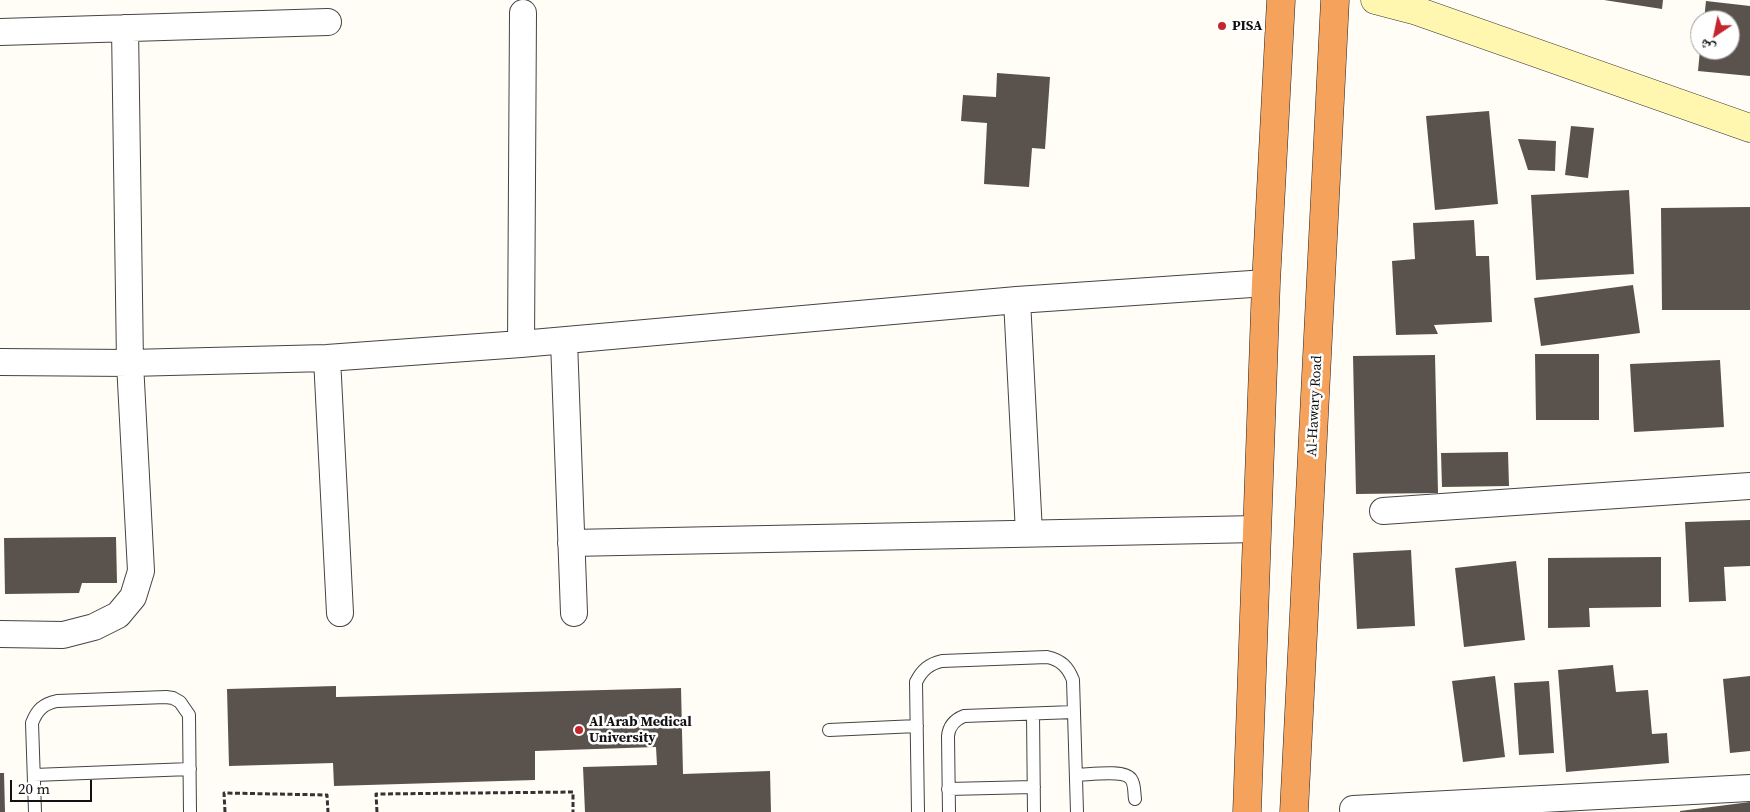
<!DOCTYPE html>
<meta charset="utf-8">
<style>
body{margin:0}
#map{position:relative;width:1750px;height:812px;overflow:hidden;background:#fffdf5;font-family:"Source Serif 4","Noto Naskh Arabic",serif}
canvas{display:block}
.north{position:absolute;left:1690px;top:10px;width:50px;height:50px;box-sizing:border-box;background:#fff;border:1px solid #a0a0a0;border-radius:50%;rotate:214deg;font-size:14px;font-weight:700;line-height:20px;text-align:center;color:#111}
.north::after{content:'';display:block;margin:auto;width:18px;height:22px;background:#c4262e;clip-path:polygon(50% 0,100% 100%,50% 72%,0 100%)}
.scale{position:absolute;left:10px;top:780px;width:82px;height:22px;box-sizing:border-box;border:2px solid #111;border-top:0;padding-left:6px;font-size:15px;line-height:18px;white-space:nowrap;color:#111;-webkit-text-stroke:4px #fff;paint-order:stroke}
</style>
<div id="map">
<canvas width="1750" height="812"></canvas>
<div class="north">ش</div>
<div class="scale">20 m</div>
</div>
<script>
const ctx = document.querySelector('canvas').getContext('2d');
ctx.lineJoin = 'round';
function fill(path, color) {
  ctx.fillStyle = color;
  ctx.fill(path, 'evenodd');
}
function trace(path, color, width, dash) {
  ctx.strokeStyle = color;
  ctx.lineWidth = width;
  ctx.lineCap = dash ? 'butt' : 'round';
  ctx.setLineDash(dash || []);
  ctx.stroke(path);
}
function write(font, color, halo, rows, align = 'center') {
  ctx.font = font + ' "Source Serif 4",serif';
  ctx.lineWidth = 5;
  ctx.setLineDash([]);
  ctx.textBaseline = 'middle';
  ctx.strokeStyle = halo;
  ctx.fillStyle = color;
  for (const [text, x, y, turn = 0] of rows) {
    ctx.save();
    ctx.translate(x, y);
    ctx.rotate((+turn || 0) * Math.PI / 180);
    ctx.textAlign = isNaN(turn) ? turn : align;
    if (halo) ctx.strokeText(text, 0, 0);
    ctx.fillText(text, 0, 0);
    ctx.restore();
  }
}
fill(new Path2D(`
 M1604,0H1663L1662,9Z
 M1706,1L1750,6V76L1698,71L1700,50H1730V20H1704Z
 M997,73L1050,77L1045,149L1032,148L1029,187L984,184L987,123L961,121L963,95L996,97Z
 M1489,111L1498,204L1435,210L1426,116Z
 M1571,126L1594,128L1588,178L1565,175Z
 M1518,139L1556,141L1555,171L1528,170Z
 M1629,190L1634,274L1536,280L1531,195Z
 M1750,207V310H1662L1661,208Z
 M1474,220L1476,256H1489L1492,322L1434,325L1438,334L1396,335L1392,261L1415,259L1413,223Z
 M1633,285L1640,333L1541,346L1534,298Z
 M1535,354H1599V420H1536Z
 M1435,355L1438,493L1356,494L1353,356Z
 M1720,360L1724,427L1634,432L1630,364Z
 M1508,452L1509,486L1442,487L1441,453Z
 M1750,520V566L1724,567L1726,601L1689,602L1685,522Z
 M116,537L117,583H82L79,593L5,594L4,538Z
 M1411,550L1415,626L1357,629L1353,553Z
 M1661,557V607L1589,608L1590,627L1548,628V558Z
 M1516,561L1525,640L1464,647L1455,568Z
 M1613,665L1616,692L1648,690L1652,734L1667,733L1669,763L1566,772L1558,670Z
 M1495,676L1505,757L1463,762L1452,681Z
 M1750,676V751L1730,753L1723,679Z
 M1549,681L1554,753L1519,755L1514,683Z
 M336,686V697L681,688L683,774L770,771L771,812H585L583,767L657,765L656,747L535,751V780L334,786L333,763L229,766L227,689Z
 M0,773H4L5,812H0Z
 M1750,802V812H1680V811Z`), '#5a524d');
const lane = new Path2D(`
 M1033,714L1034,812
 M829,730L917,726
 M34,775L190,769
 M1076,775C1088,775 1124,769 1131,779C1135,784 1134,793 1135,799
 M948,789L1034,787
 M35,812L32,723C37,710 43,704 57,701L166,697L173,698L180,702L189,715L190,812
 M918,812L916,682C922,670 929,664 942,661L1047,657C1061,660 1068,667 1073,680L1077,812
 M949,812L948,736C949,726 954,720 964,716L1074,712`);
const street = new Path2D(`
 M0,32L328,22
 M1017,300L1029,533
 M564,341L574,613
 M521,344L523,13
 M327,358L340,613
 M0,362L130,363L327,358L521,344L1017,300L1266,283
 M1383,511L1750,486
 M571,543L1257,529
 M0,634L63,635L94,627L118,615L133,597L141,571L130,363L125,28
 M1353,809L1750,788`);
const secondary = new Path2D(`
 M1375,0L1417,11L1750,128`);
const highway = new Path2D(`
 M1247,812L1266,283L1281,0
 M1294,812L1335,0`);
trace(lane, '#444', 14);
trace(street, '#444', 28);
trace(secondary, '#333', 29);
trace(highway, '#222', 29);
trace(new Path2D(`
 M225,812L224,793L327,795L328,812
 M377,812L376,794L573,792V812`), '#333', 3, [5, 2.5]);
trace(lane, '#fff', 12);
trace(street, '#fff', 26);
trace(secondary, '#fff6b0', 28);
trace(highway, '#f5a25d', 28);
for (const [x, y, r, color] of [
 [1222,26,5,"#c4262e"],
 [579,730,5,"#c4262e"]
]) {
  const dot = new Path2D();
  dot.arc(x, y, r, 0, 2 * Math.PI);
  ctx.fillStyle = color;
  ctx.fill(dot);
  trace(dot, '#fff', 2);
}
write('bold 14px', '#111', '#fff', [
 ["PISA",1232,26],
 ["Al Arab Medical",589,722],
 ["University",589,738]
], 'left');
write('14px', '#111', '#fff', [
 ["Al-Hawary Road",1315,406,-87]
]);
</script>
